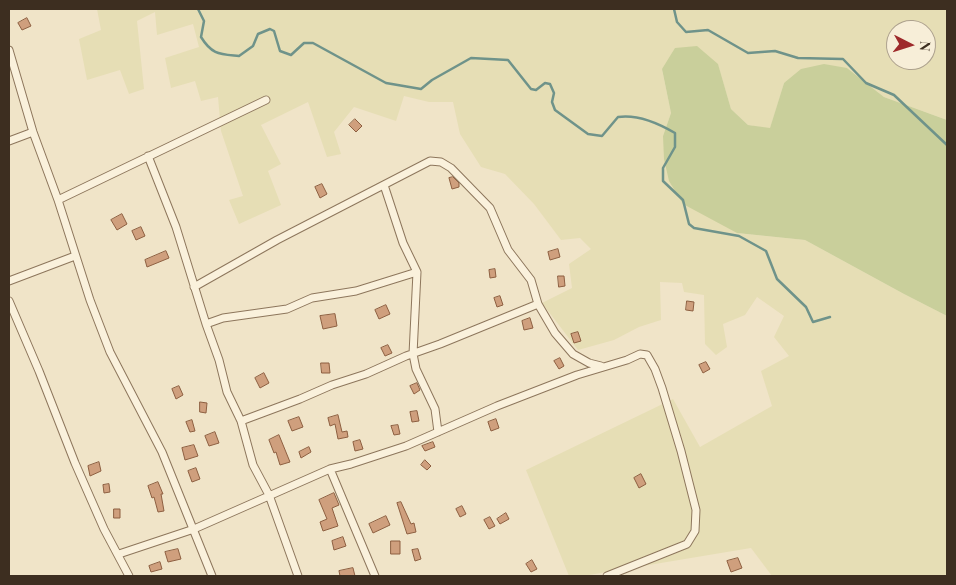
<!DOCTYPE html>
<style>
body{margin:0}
#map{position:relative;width:956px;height:585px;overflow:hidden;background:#f0e4c8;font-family:"Playfair Display",serif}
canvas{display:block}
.frame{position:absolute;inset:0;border:10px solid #3d2e20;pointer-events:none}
.north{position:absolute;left:886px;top:20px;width:50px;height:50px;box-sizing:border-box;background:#f7eed8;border:1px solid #ada18e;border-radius:50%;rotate:95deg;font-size:14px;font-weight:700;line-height:20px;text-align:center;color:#3d2e20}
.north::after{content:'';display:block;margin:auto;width:18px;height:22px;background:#9e2a2b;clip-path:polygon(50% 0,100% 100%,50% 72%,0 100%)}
</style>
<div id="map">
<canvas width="956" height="585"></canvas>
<div class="frame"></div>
<div class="north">N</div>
</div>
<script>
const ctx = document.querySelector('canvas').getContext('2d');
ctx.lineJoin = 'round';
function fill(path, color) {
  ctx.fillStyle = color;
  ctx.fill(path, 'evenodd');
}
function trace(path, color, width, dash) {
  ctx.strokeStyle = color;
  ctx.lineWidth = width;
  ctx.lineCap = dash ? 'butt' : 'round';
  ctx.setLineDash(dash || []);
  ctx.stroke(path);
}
fill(new Path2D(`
 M97,9H947V120L884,97L847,68L784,83L770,129L748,125L731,109L718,65L662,69L671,113L663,136L737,233L805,240L904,294L947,316V576H772L751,548L583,576H569L526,470L673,399L700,447L772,406L761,371L789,356L774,337L784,316L757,297L745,315L723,324L727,347L716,355L705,344L704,295L684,292L682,283L660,282L661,320L639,327L614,340L578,350L542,303L572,288L569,264L591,249L580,238L561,240L534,204L505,174L481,167L460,134L453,102H429L404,96L396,121L354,107L334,132L341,154L327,157L308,102L261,125L281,164L268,171L281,205L239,224L229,200L243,196L221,131L218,97L201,101L195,81L171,88L165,58L199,47L193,24L157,35L155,12L137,21L144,89L129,94L120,70L87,80L79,39L101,30ZM896,30H926V60H896Z`), '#e6deb5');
fill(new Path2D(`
 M697,46L718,64L731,109L748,125L770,128L784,83L801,69L824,64L847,68L884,97L947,120V316L904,294L805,240L737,233L683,204L669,181L664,159L663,136L671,113L662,69L675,48Z`), '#c9cf9b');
trace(new Path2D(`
 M198,9L204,21L201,37C212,55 220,54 239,56L253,46L258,34L270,29L274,31L280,51L291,55L304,43H313L386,83L421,89L432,80L471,58L508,60L531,89L536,90L545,83L550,84L554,93L552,102L555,110L588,134L602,136L618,117C638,114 658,123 675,133V147L663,168V181L683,200L689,224L694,228L739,236L766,251L777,279L806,307L813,322L830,317
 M674,9L677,22L686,32L708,30L748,53L775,51L798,58L843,59L866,83L894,95L947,145`), '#6f938a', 2.5);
const building = new Path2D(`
 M27,18L31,26L22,30L18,23Z
 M355,119L362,126L356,132L349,125Z
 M453,177L459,183V187L452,189L449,178Z
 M322,184L327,194L320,198L315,187Z
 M122,214L127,224L117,230L111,220Z
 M141,227L145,236L136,240L132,231Z
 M558,249L560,257L550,260L548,252Z
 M166,251L169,258L147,267L145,260Z
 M495,269L496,277L490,278L489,270Z
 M558,276H564L565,286L559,287Z
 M500,296L503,305L497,307L494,298Z
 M687,301L694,302L693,311L686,310Z
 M386,305L390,314L379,319L375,310Z
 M335,314L337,326L323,329L320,316Z
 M530,318L533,328L524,330L522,321Z
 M578,332L581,341L574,343L571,334Z
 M388,345L392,353L385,356L381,348Z
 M560,358L564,366L559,369L554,361Z
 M706,362L710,369L703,373L699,365Z
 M321,363H329L330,373H322Z
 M264,373L269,383L260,388L255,378Z
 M417,383L420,390L414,394L410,386Z
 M179,386L183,395L176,399L172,389Z
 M200,402L207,403L206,413L200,412Z
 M417,411L419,421L412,422L410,412Z
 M338,415L342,432L347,431L348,437L338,439L335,424L330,426L328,418Z
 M299,417L303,427L292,431L288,421Z
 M496,419L499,428L491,431L488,422Z
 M192,420L195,431L190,432L186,422Z
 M398,425L400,434L394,435L391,426Z
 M215,432L219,443L209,446L205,436Z
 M279,435L290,462L280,465L276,452L274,453L269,440Z
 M360,440L363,449L355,451L353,442Z
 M433,442L435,447L425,451L422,446Z
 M194,445L198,456L185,460L182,448Z
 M309,447L311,452L301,458L299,452Z
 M425,460L431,466L427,470L421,465Z
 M99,462L101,471L90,476L88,466Z
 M196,468L200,479L192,482L188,471Z
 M641,474L646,484L639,488L634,478Z
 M158,482L163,494H161L164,511L158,512L154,497L152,498L148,486Z
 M109,484L110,492L104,493L103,485Z
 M334,493L339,505L332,508L338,526L323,531L320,522L327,519L319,500Z
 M401,502L411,524L414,523L416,532L407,534L397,503Z
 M462,506L466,514L460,517L456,509Z
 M114,509H120V518H114Z
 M506,513L509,519L500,524L497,519Z
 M386,516L390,525L373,533L369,524Z
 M490,517L495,526L489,529L484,520Z
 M343,537L346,546L334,550L332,541Z
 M391,541H400V554H391Z
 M178,549L181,559L168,562L165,552Z
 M418,549L421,559L415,561L412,550Z
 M738,558L742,568L731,572L727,561Z
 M532,560L537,569L531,572L526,564Z
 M160,562L162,569L151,572L149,566Z
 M353,568L355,576H340L339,571Z`);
fill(building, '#cf9f7d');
trace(building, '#8d5f41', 1);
const minor = new Path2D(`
 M9,50L33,132L58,200L90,300L110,352L162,452L212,576
 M9,141L33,132
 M148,156L176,227L206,324L219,360L227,392L241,421L253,465L269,495L298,576
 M384,185L403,243L417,272L413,354L416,369L435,409L438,432
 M58,200L266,100
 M9,281L75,256
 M194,287L277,240L430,161L441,162L451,168L490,208L508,250L531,280L538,304L555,333L573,354L589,363L601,366
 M9,301L39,371L75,463L104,529L129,576
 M206,324L223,318L287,309L312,298L356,291L417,272
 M241,421L300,399L332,385L366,374L406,356L440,344L538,304
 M330,469L375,576
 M119,554L194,529L330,469L351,464L406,446L497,406L577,375L627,360L640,354L647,355L655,369L662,388L681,451L696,510L695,531L687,544L607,576`);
trace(minor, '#8d765c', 9);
trace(minor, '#faf1dc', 7);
</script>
